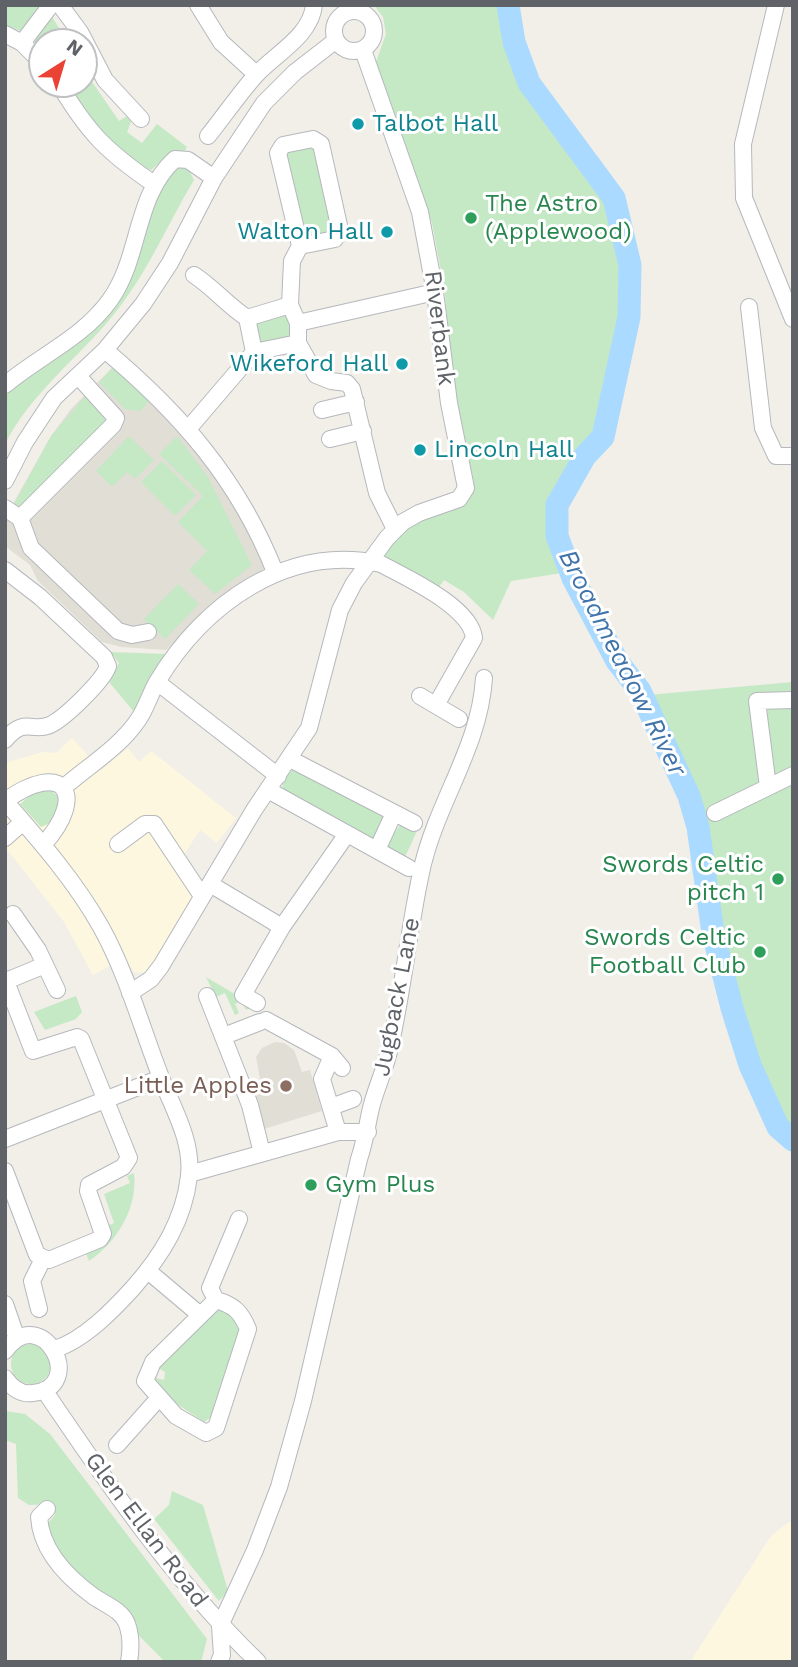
<!DOCTYPE html>
<style>
body{margin:0}
#map{position:relative;width:798px;height:1667px;overflow:hidden;background:#f1efe8;font-family:"Work Sans",sans-serif}
canvas{display:block}
.frame{position:absolute;inset:0;border:7px solid #5f6368;pointer-events:none}
.north{position:absolute;left:28px;top:28px;width:70px;height:70px;box-sizing:border-box;background:#fff;border:2px solid #bfc1c3;border-radius:50%;rotate:37deg;font-size:19px;font-weight:700;line-height:28px;text-align:center;color:#5f6368}
.north::after{content:'';display:block;margin:auto;width:24px;height:32px;background:#ea4335;clip-path:polygon(50% 0,100% 100%,50% 72%,0 100%)}
</style>
<div id="map">
<canvas width="798" height="1667"></canvas>
<div class="frame"></div>
<div class="north">N</div>
</div>
<script>
const ctx = document.querySelector('canvas').getContext('2d');
ctx.lineJoin = 'round';
function fill(path, color) {
  ctx.fillStyle = color;
  ctx.fill(path, 'evenodd');
}
function trace(path, color, width, dash) {
  ctx.strokeStyle = color;
  ctx.lineWidth = width;
  ctx.lineCap = dash ? 'butt' : 'round';
  ctx.setLineDash(dash || []);
  ctx.stroke(path);
}
function write(font, color, halo, rows, align = 'center') {
  ctx.font = font + ' "Work Sans",sans-serif';
  ctx.lineWidth = 6;
  ctx.setLineDash([]);
  ctx.textBaseline = 'middle';
  ctx.strokeStyle = halo;
  ctx.fillStyle = color;
  for (const [text, x, y, turn = 0] of rows) {
    ctx.save();
    ctx.translate(x, y);
    ctx.rotate((+turn || 0) * Math.PI / 180);
    ctx.textAlign = isNaN(turn) ? turn : align;
    if (halo) ctx.strokeText(text, 0, 0);
    ctx.fillText(text, 0, 0);
    ctx.restore();
  }
}
fill(new Path2D(`
 M72,738L101,770L128,748L139,762L151,751L236,818L217,843L200,830L185,853L193,897L190,908L146,973L134,972L124,958L93,975L64,922L5,847V763L43,752L56,753Z
 M793,1519V1662H690L771,1536Z`), '#fef7e0');
fill(new Path2D(`
 M113,367L165,414L214,473L243,520L266,567L200,616L166,650L121,647L102,642L38,581L30,565L5,546V518L51,436L71,409Z
 M275,1042L284,1043L294,1050L302,1072L310,1070L322,1111L264,1129L252,1087L261,1084L256,1057L262,1048Z`), '#e1ded6');
fill(new Path2D(`
 M5,5H45L21,31L5,25Z
 M374,5H508L514,42L529,83L614,198L630,265L629,317L603,437L585,456L557,505L562,573L511,581L493,620L464,592L444,580L436,591L386,558L385,552L407,526L468,498L474,483L449,360L445,292L432,223L376,62L386,34L383,17Z
 M52,17L68,42H42V49L35,43V37Z
 M84,70L119,121L127,116L131,122L127,132L142,143L157,124L187,147L184,152L165,158L151,170C114,161 87,114 68,84H84Z
 M314,144L333,232L312,239L303,237L286,151Z
 M182,167L189,170L194,180C167,225 148,272 115,313C79,358 32,391 5,444V393L92,331L145,226L163,184L174,169Z
 M286,312L290,315L292,338L260,343L255,321Z
 M113,367L150,400L140,411L125,409L99,382Z
 M87,394L107,417L106,421L23,508L14,504L51,436Z
 M129,436L154,460L135,479L127,472L112,487L96,471Z
 M177,436L208,477L252,565L215,594L189,570L207,551L178,522L203,496L159,454Z
 M162,461L196,495L175,516L141,482Z
 M178,584L199,604L165,639L144,619Z
 M110,652L166,654L145,687L135,713L109,682L119,663Z
 M793,682V1135C726,1049 725,913 702,810C693,770 667,731 648,695Z
 M293,769L386,816L376,838H370L283,790L282,781Z
 M50,790L58,796C61,809 53,824 41,827L20,804L35,791Z
 M401,824L417,831L405,857L390,850L387,843Z
 M206,977L255,1006L246,1010L241,1001L235,1004L239,1013L235,1015L225,993L216,997Z
 M76,996L82,1012L76,1019L45,1030L34,1012Z
 M134,1173C138,1208 117,1242 89,1261L86,1253L107,1226L114,1223L104,1194L130,1183L127,1176Z
 M222,1305L241,1325L214,1415L204,1422L177,1404L156,1383V1378L164,1380L165,1372L157,1367L212,1310Z
 M11 1364a20 20 0 1 1 40 0a20 20 0 1 1-40 0Z
 M5,1411L25,1414L50,1434L207,1639L201,1662H165L60,1556L46,1525L55,1515L54,1504L29,1505L18,1498L16,1444L5,1440Z
 M172,1491L203,1505L228,1591L219,1601L154,1519L169,1505Z`), '#c5e8c5');
trace(new Path2D(`
 M508,5L514,42L529,83L614,198L630,265L629,317L603,437L585,456L557,505V536L573,578L617,661L640,691L689,796L698,827L713,933L732,1008L750,1065L778,1127L793,1140`), '#aadaff', 23);
const minor = new Path2D(`
 M60,5L80,32L105,80L141,119
 M198,5L221,42L256,74
 M776,5L743,144L744,198L793,319
 M334 31a20 20 0 1 1 40 0a20 20 0 1 1-40 0Z
 M5,34L22,43L42,63
 M22,43L51,5
 M59,84C88,133 107,152 154,184
 M208,136C224,116 239,94 256,75C275,54 311,36 314,5
 M194,275C214,288 227,305 247,318
 M290,305L292,261L300,246L278,153L283,145L313,139L321,144L340,230L335,239L300,246
 M290,305L298,323V343L254,352L247,318Z
 M749,307L763,428L776,456H793
 M298,323L435,292
 M298,343L316,375L331,381L347,383L352,389L377,493L395,529
 M105,350C180,413 239,480 275,572
 M5,385C39,356 83,338 110,300C141,257 134,196 175,159L188,160L214,178
 M322,410L356,402
 M189,428L254,352
 M330,439L363,431
 M5,481L25,442L54,398L105,350L143,304L170,263L214,178L264,103L295,72L335,41
 M5,508L20,518L31,548L118,631L132,635L148,632
 M20,518L113,425L116,418L78,376
 M5,570L40,597L104,657L108,666C104,680 65,718 50,725C32,733 25,716 5,740
 M157,682L278,776
 M420,696L459,719
 M290,759L414,823
 M768,787L757,701L793,700
 M63,788C87,767 120,747 138,720C146,709 150,694 157,682C203,605 287,543 381,564C407,578 471,607 474,638L436,705
 M268,790L409,868
 M5,801C40,841 75,881 101,927C127,974 141,1026 160,1075C172,1107 193,1140 189,1176C184,1220 162,1255 133,1288C113,1310 84,1340 55,1349
 M5,801C63,759 89,794 43,845
 M715,813L793,775
 M5,838L23,822
 M118,844L145,824H154L202,896
 M377,850L394,813
 M210,884L282,927L243,995L257,1003
 M13,914L38,950L57,990
 M282,927L347,834
 M5,979L33,1051L77,1037L81,1039L129,1158L123,1167L89,1185L88,1191L103,1234L100,1239L49,1260L37,1255L5,1171
 M6,981L45,965
 M130,993L151,979L161,966L254,810L309,728L340,610L354,583L387,538L403,522L419,513L459,499L466,488L449,403L435,292L420,212L363,50
 M207,996L250,1105L262,1153
 M266,1020L332,1056L342,1068
 M224,1036L260,1022
 M332,1056L322,1079L338,1132
 M331,1107L353,1099
 M5,1139L161,1078
 M189,1174L338,1132H368
 M148,1271L199,1314
 M216,1300C234,1305 241,1312 248,1329L216,1428L206,1433L176,1416L145,1381L153,1362Z
 M216,1300L210,1288L239,1219
 M5,1304L17,1339
 M39,1309L32,1281L43,1259
 M5,1351C41,1300 89,1387 33,1393C21,1395 12,1388 5,1378
 M44,1390C109,1486 174,1581 258,1662
 M117,1445L158,1399
 M47,1509L39,1517C41,1550 67,1577 93,1596C104,1604 122,1610 127,1624C131,1635 131,1650 129,1662
 M219,1662L222,1655L220,1626L255,1550L279,1487L303,1401L359,1159C365,1142 367,1125 371,1108C376,1087 386,1068 390,1047C404,986 409,924 423,864C439,799 480,745 484,678`);
trace(minor, '#b5b8bc', 18);
trace(minor, '#fff', 16);
for (const [x, y, r, color] of [
 [358,124,7,"#0f9aa8"],
 [471,218,7,"#2e9e5b"],
 [387,232,7,"#0f9aa8"],
 [402,364,7,"#0f9aa8"],
 [420,450,7,"#0f9aa8"],
 [778,879,7,"#2e9e5b"],
 [760,952,7,"#2e9e5b"],
 [286,1086,7,"#8d6e63"],
 [311,1185,7,"#2e9e5b"]
]) {
  const dot = new Path2D();
  dot.arc(x, y, r, 0, 2 * Math.PI);
  ctx.fillStyle = color;
  ctx.fill(dot);
  trace(dot, '#fff', 2.5);
}
write('24px', '#0d838f', '#fff', [
 ["Talbot Hall",372,124],
 ["Walton Hall",373,232,"right"],
 ["Wikeford Hall",388,364,"right"],
 ["Lincoln Hall",434,450]
], 'left');
write('24px', '#27864d', '#fff', [
 ["The Astro",485,204],
 ["(Applewood)",485,232],
 ["Swords Celtic",764,865,"right"],
 ["pitch 1",764,893,"right"],
 ["Swords Celtic",746,938,"right"],
 ["Football Club",746,966,"right"],
 ["Gym Plus",325,1185]
], 'left');
write('24px', '#5f6368', '#fff', [
 ["Riverbank",439,328,83],
 ["Jugback Lane",397,997,-79],
 ["Glen Ellan Road",146,1530,53]
]);
write('24px', '#785e54', '#fff', [
 ["Little Apples",272,1086]
], 'right');
write('italic 26px', '#4174aa', '#fff', [
 ["Broadmeadow River",622,663,63]
]);
</script>
